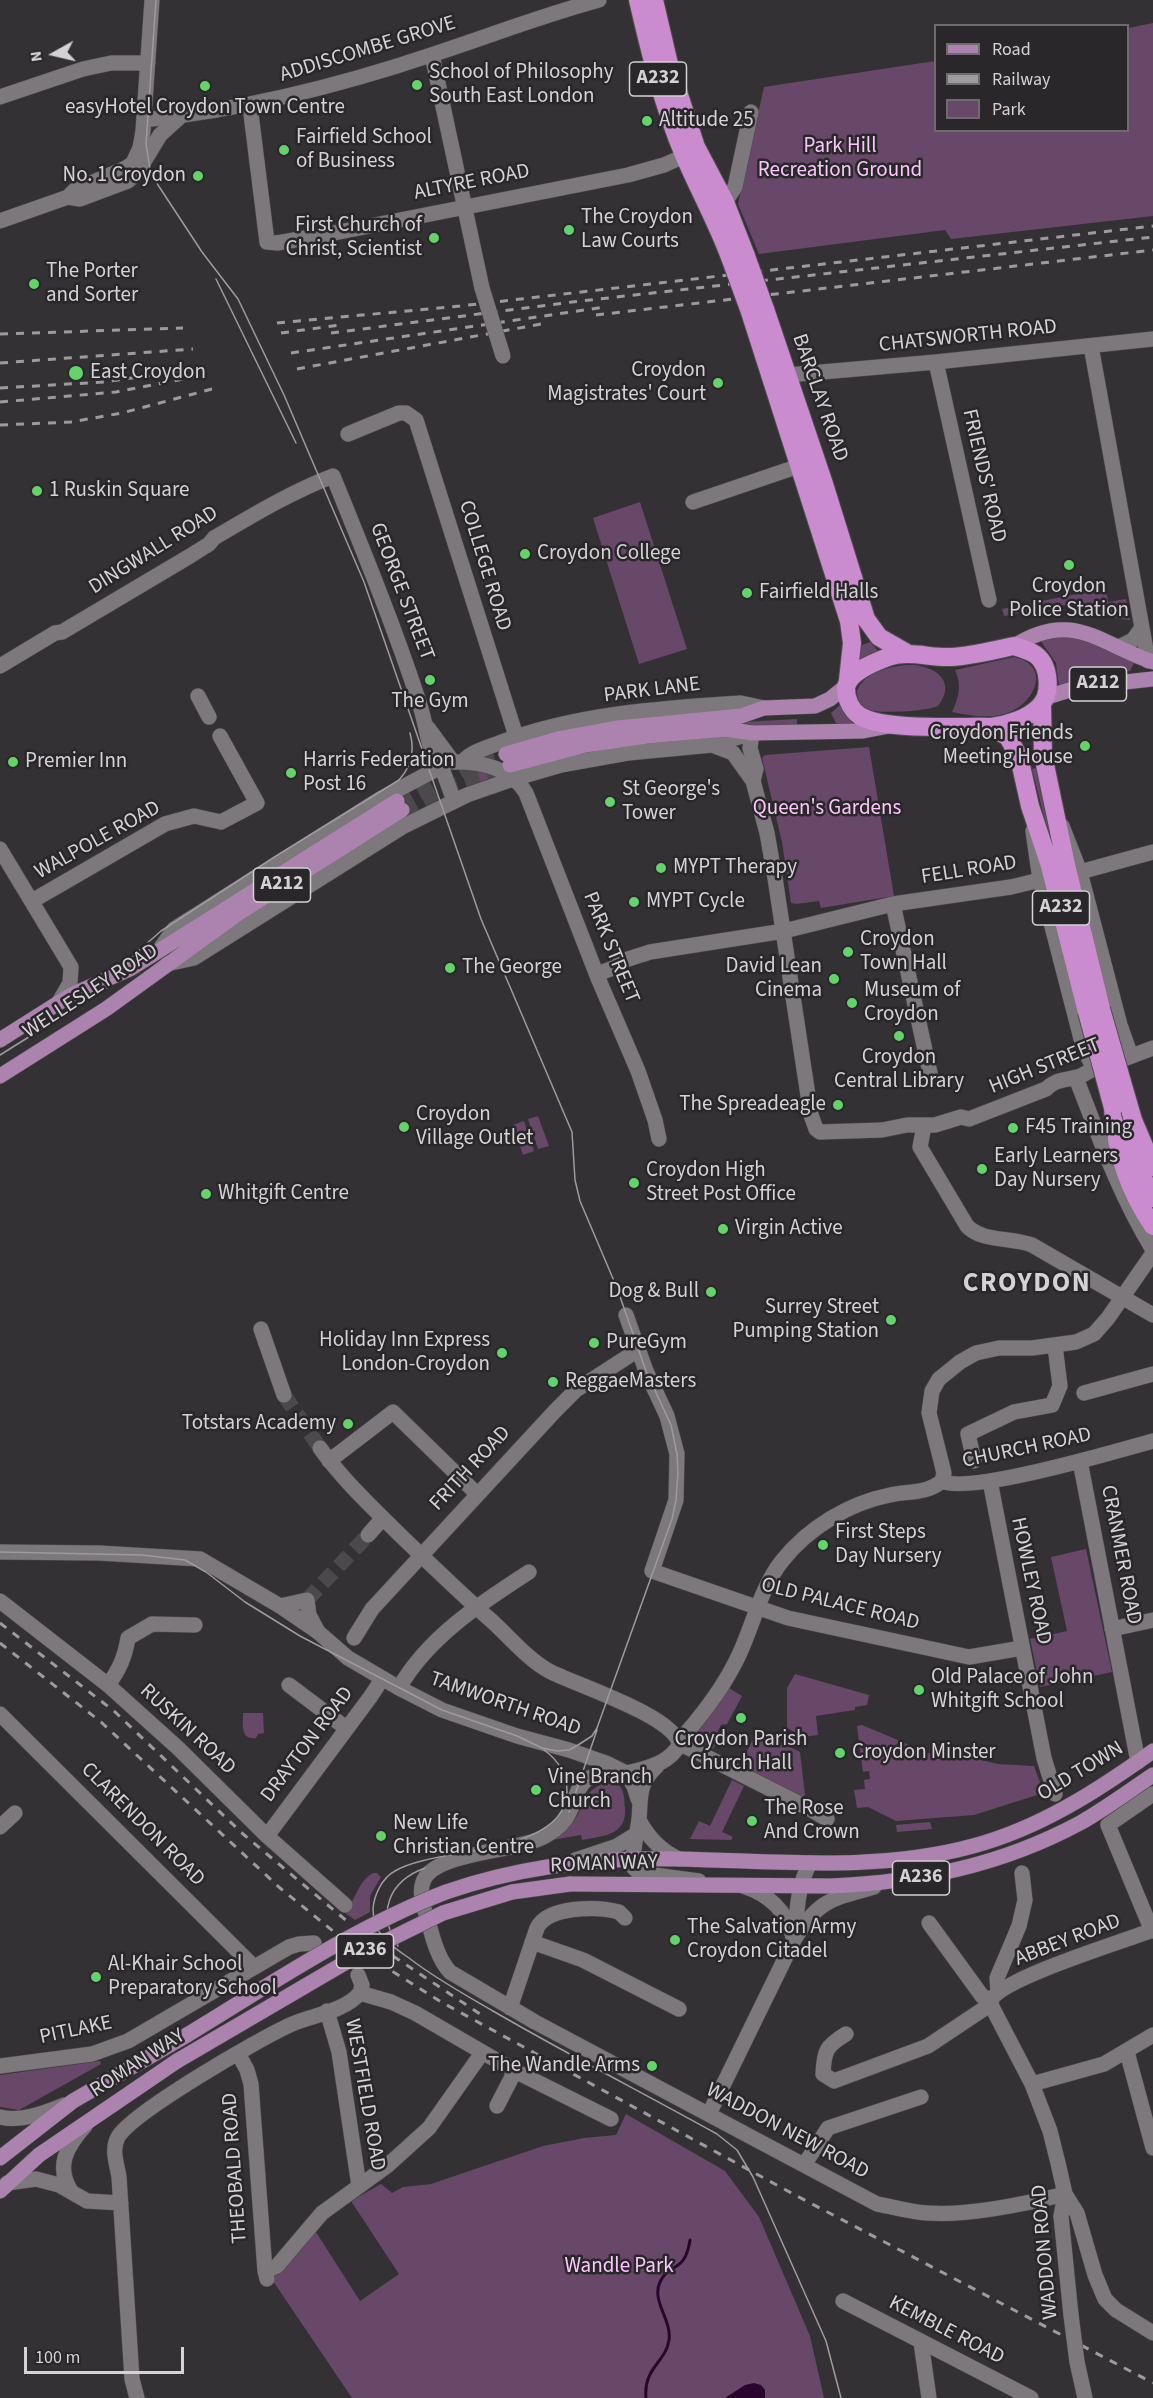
<!DOCTYPE html>
<style>
body{margin:0}
#map{position:relative;width:1153px;height:2398px;overflow:hidden;background:#343134;font-family:"Source Sans 3",sans-serif}
canvas{display:block}
.legend{position:absolute;left:934px;top:24px;width:195px;height:108px;box-sizing:border-box;background:#2a272a;border:2px solid #6e6b6e;margin:0;padding:8px 10px;list-style:none;font-size:18px;color:#d4d2d4}
.legend li{display:flex;align-items:center;gap:12px;height:30px}
.legend b{width:30px;border:2px solid #6e6b6e}
.north{position:absolute;left:24px;top:24px;width:60px;height:60px;-webkit-text-stroke:4px #2a272a;paint-order:stroke;rotate:262deg;font-size:16px;font-weight:700;line-height:24px;text-align:center;color:#d4d2d4}
.north::after{content:'';display:block;margin:auto;width:21px;height:27px;background:#d4d2d4;clip-path:polygon(50% 0,100% 100%,50% 72%,0 100%)}
.scale{position:absolute;left:24px;top:2347px;width:160px;height:27px;box-sizing:border-box;border:3px solid #d4d2d4;border-top:0;padding-left:8px;font-size:18px;line-height:21px;white-space:nowrap;color:#d4d2d4;-webkit-text-stroke:4px #2a272a;paint-order:stroke}
</style>
<div id="map">
<canvas width="1153" height="2398"></canvas>
<ul class="legend">
<li><b style="height:8px;background:#ab83ae"></b>Road</li>
<li><b style="height:8px;background:#9e9b9e"></b>Railway</li>
<li><b style="height:16px;background:#674869"></b>Park</li>
</ul>
<div class="north">N</div>
<div class="scale">100 m</div>
</div>
<script>
const ctx = document.querySelector('canvas').getContext('2d');
ctx.lineJoin = 'round';
function fill(path, color) {
  ctx.fillStyle = color;
  ctx.fill(path, 'evenodd');
}
function trace(path, color, width, dash) {
  ctx.strokeStyle = color;
  ctx.lineWidth = width;
  ctx.lineCap = dash ? 'butt' : 'round';
  ctx.setLineDash(dash || []);
  ctx.stroke(path);
}
function write(font, color, halo, rows, align = 'center') {
  ctx.font = font + ' "Source Sans 3",sans-serif';
  ctx.lineWidth = 5;
  ctx.setLineDash([]);
  ctx.textBaseline = 'middle';
  ctx.strokeStyle = halo;
  ctx.fillStyle = color;
  for (const [text, x, y, turn = 0] of rows) {
    ctx.save();
    ctx.translate(x, y);
    ctx.rotate((+turn || 0) * Math.PI / 180);
    ctx.textAlign = isNaN(turn) ? turn : align;
    if (halo) ctx.strokeText(text, 0, 0);
    ctx.fillText(text, 0, 0);
    ctx.restore();
  }
}
fill(new Path2D(`
 M1153,23V216L951,239L945,230L759,254L738,204L764,87L935,61L936,130H1128V28Z
 M640,502L687,649L639,664L593,518Z
 M1104,581L1108,602L1126,599L1130,620C1115,618 1101,617 1091,604L1054,606L1004,616L1002,609L1077,594V589L1100,585Z
 M1072,635L1135,661L1130,671L1083,678L1059,687L1056,663L1040,640Z
 M870,642L878,651L860,659V646Z
 M1014,657C1054,666 1033,707 1004,714C989,719 967,715 952,712C959,697 962,685 955,670Z
 M915,665C938,668 956,683 938,706C929,711 879,714 868,710C860,707 857,699 857,691C864,671 896,664 915,665Z
 M840,705L846,715L856,724L837,725L831,713Z
 M797,719V725L750,727L725,723Z
 M869,747L894,896L821,908L819,901L796,904L791,903L782,842L762,758L765,755Z
 M1040,767L1063,891L1032,769Z
 M470,770H478L496,776L473,785Z
 M538,1116L549,1146L538,1149L528,1119Z
 M524,1121L534,1151L523,1155L513,1125Z
 M1086,1549L1112,1672L1040,1687L1030,1639L1067,1631L1051,1557Z
 M795,1674L869,1695L867,1705L855,1707V1710L816,1716L818,1735L803,1737L787,1728V1688Z
 M729,1688L742,1696L727,1724L721,1725L718,1731L720,1736L713,1749L698,1740L696,1733Z
 M243,1713H263L264,1733L258,1734L256,1738C240,1740 243,1724 243,1713Z
 M862,1725L938,1757L973,1758L998,1764L1034,1766L1042,1788L1041,1791L1037,1795L974,1815L896,1821L868,1807L857,1808L854,1790L865,1789L864,1780L870,1779L869,1771L863,1772L857,1726Z
 M763,1734L800,1752L805,1795L803,1797L744,1771L742,1762L754,1737Z
 M732,1780L744,1786L722,1832L733,1837L731,1840L690,1839L699,1821L710,1826Z
 M605,1783L619,1785C625,1792 624,1800 625,1808C627,1835 604,1836 582,1840L581,1835L552,1840C561,1833 571,1826 577,1816C587,1800 584,1791 605,1783Z
 M930,1822L932,1829L897,1832L896,1825Z
 M373,1873H377L381,1877L370,1896V1912L355,1920L345,1913C356,1900 357,1882 373,1873Z
 M100,2061L101,2064L19,2110L0,2107V2075Z
 M626,2114L725,2171L759,2217L810,2336L824,2398H352L271,2278L314,2229L360,2301L399,2274L351,2201L381,2184L392,2193L403,2187L431,2184L543,2146L584,2138L616,2135Z`), '#674869');
fill(new Path2D(`
 M754,2383L761,2385L765,2390V2398H725L745,2385Z`), '#2a062d');
trace(new Path2D(`
 M646,2398C643,2368 666,2362 669,2340C672,2320 651,2301 660,2282C669,2262 685,2274 690,2240`), '#2a062d', 3);
trace(new Path2D(`
 M284,1395L320,1448
 M307,1600L368,1535`), '#4c494c', 15, [15, 8]);
trace(new Path2D(`
 M397,801L465,767L506,754
 M402,810L443,789L504,767`), '#4c494c', 15, [15, 8]);
const minor = new Path2D(`
 M432,55L482,288
 M0,97L83,69L111,63H148
 M250,106L267,242L277,243L329,234L628,175L664,165L684,156
 M144,120C243,110 339,86 434,54C489,36 543,15 599,0
 M68,197L75,190L126,168L133,163L140,148L143,131L152,0
 M725,202L735,187L751,112
 M0,221L68,197L80,199L128,181L137,173L160,135L181,116
 M1091,346L1148,661
 M936,362L989,600
 M788,375L936,362L1153,339
 M348,434L399,413H406L416,420L516,736
 M693,502L799,466L810,467
 M1119,647L1133,640L1141,629
 M0,666L55,633L62,632L190,556L209,544L214,538C253,515 291,492 333,476C363,550 393,623 418,699C426,722 428,746 437,769
 M198,696L209,717
 M428,728L453,762
 M752,733L750,748L756,769L753,781L767,833L775,878L811,1115L816,1129L820,1132L882,1130L907,1125H935L961,1117L969,1119L1046,1089C1056,1079 1064,1081 1077,1077C1086,1075 1090,1068 1100,1068L1153,1048
 M712,745L733,753L753,781
 M463,761C473,751 486,748 499,743C575,714 660,708 741,703L764,708
 M453,762C480,761 511,768 526,793L598,978L638,1071L655,1120L659,1139
 M443,771L454,801
 M1062,826L1080,872L1120,1025L1131,1056
 M1033,831L1040,880L1084,1050L1094,1068
 M0,849L71,967L70,983L59,1002
 M1080,872L1153,852
 M32,901L165,824L194,816L221,822L257,803L220,736
 M893,904L930,1073
 M160,949L174,929L380,799L437,769
 M167,964L194,958L404,826L467,795L513,779L561,765L628,753L712,745L752,733
 M597,974L616,967L622,961L650,952L784,931L893,904L1011,887L1040,880
 M1076,1078C1099,1137 1120,1196 1153,1250
 M924,1126L920,1147L967,1226C982,1242 1011,1237 1032,1245L1153,1315
 M626,1315L646,1371L667,1416L677,1454L676,1500L652,1571L788,1618L969,1657L1022,1648
 M261,1329L284,1395
 M1084,1393L1153,1374
 M320,1448C342,1479 370,1505 397,1532C429,1563 461,1594 494,1623C511,1639 529,1660 549,1671C576,1685 671,1715 679,1743L810,1809L827,1819
 M329,1461L393,1412L477,1494
 M974,1461L968,1434L1014,1412L1052,1405L1060,1386L1055,1346
 M1080,1461L1138,1762
 M942,1481L944,1473L929,1413L932,1391L939,1379L960,1362L976,1353L999,1348H1032L1076,1342L1094,1334L1108,1318L1153,1253
 M942,1481C969,1495 1117,1451 1153,1441
 M990,1481L1044,1758L1055,1794
 M368,1535L383,1518
 M0,1552L99,1553L200,1559L280,1606L318,1632L348,1658L399,1688L442,1710L517,1736L569,1750L606,1763L626,1773L634,1786L638,1799
 M0,1601L108,1685L178,1748L267,1836L345,1905
 M280,1606L307,1600L309,1615L317,1630
 M1112,1629L1153,1620
 M354,1638L372,1609L555,1411L576,1390L638,1350
 M108,1685C119,1670 125,1657 128,1638L152,1624L195,1625
 M289,1685L346,1728
 M399,1688C428,1637 481,1603 529,1572
 M0,1714L254,1967
 M657,1766C638,1784 641,1795 639,1819C637,1835 632,1850 633,1867L639,1873L699,1881
 M615,1768C605,1772 593,1774 585,1781C576,1789 575,1802 569,1813C565,1822 556,1830 547,1835C519,1853 433,1851 423,1882C419,1893 423,1907 427,1917C432,1935 437,1958 450,1972L535,2022L877,2204C894,2207 911,2212 927,2213C968,2216 1025,2204 1065,2194
 M626,1773C642,1770 664,1765 675,1751C680,1746 682,1738 687,1732C706,1710 723,1687 736,1661C753,1628 759,1590 782,1561C808,1528 849,1503 890,1495C907,1491 927,1494 942,1481
 M639,1820C648,1837 661,1851 679,1859
 M0,1827L15,1813
 M267,1836L371,1696L382,1679
 M575,1860L617,1846L635,1835
 M743,1886C768,1894 787,1911 793,1937
 M929,1923L982,1996L991,2000
 M1152,1931L1108,1825L1153,1794
 M795,1934C797,1908 798,1885 810,1863
 M532,1942L583,1960L679,2009
 M358,1975L362,1985L360,1993
 M998,1992L997,1978L1019,1926L1025,1900L1022,1873
 M360,1993L391,2002L415,2013L515,2071L611,2119
 M510,2008L537,1928C548,1906 597,1906 619,1912L625,1918
 M327,2011L339,2052L359,2186
 M846,2034C826,2046 824,2051 823,2074L834,2081L928,2046L991,2004
 M1127,2052L1153,2148
 M239,2055L247,2070L251,2084L265,2271L267,2279
 M0,2066L92,2054L128,2041L289,1947L299,1944L314,1943
 M1032,2084L1104,2064L1153,2035
 M497,2106L515,2071
 M709,2114L794,1940C818,1900 831,1899 874,1887
 M0,2117C22,2122 44,2113 64,2105
 M804,2165L828,2128L921,2097
 M7,2183L36,2179L59,2185L87,2201L121,2203
 M71,2191C55,2166 67,2146 85,2126
 M1065,2194L1077,2213L1095,2275L1105,2299L1116,2310L1153,2333
 M265,2271L277,2266L322,2213L387,2166L429,2128L482,2053
 M843,2301L1031,2398
 M1071,2315L1061,2216L1065,2194L1058,2163L1050,2131L1032,2084L992,2007L991,2000C1003,1978 1124,1941 1153,1930
 M921,2342L929,2398
 M1077,2362L1085,2398
 M137,2398L132,2379L119,2177C117,2164 111,2150 118,2137C133,2112 259,2039 290,2025C312,2015 344,2012 360,1993`);
const major = new Path2D(`
 M1014,646C1073,609 1099,644 1153,662
 M1044,698L1079,687L1153,679
 M506,754L558,739L618,728L741,716L764,708L815,706L830,699L846,686
 M510,765L585,745L647,736L726,729L752,733L863,731L889,726
 M0,1040L71,995L130,969L397,801
 M0,1076L106,1009L239,913L402,810
 M570,1884L832,1886C920,1882 1002,1865 1080,1823C1105,1809 1129,1791 1153,1775
 M446,1892C521,1866 600,1857 679,1859C777,1861 878,1872 973,1846C1040,1828 1097,1791 1153,1751
 M0,2158L73,2101L187,2035
 M0,2191L39,2155L177,2061`);
const highway = new Path2D(`
 M638,0C650,52 663,105 684,155C699,190 718,224 731,260
 M654,0L669,64L696,147L725,202L746,256
 M765,309L824,484L866,619L879,637L907,653
 M750,312L849,621L852,643L848,680
 M1014,646C1021,648 1030,651 1036,655C1050,666 1052,695 1039,707C1027,719 1007,725 991,727C961,726 884,731 860,716C851,710 846,699 846,688C848,672 875,662 888,657C910,650 929,658 951,657C972,656 994,650 1014,646Z
 M1042,704L1043,755L1066,865L1101,1009
 M991,727L1008,737L1019,757L1030,806L1050,866L1087,1012
 M1113,1108C1116,1152 1128,1189 1153,1226
 M1133,1120L1153,1167
 M1126,1144L1153,1198`);
trace(minor, '#504d50', 16);
trace(major, '#504d50', 16);
trace(highway, '#504d50', 20);
trace(minor, '#7c787c', 15);
trace(major, '#ab83ae', 15);
trace(highway, '#ca8bcf', 18);
trace(new Path2D(`
 M216,279L296,443
 M0,1055L107,988L136,953L161,931L276,856L399,780C412,766 415,751 410,733
 M0,1552L142,1555L185,1560L206,1572L245,1602L300,1636L442,1710L517,1736L542,1748L557,1751L569,1750L578,1745L592,1736L597,1728L672,1519L676,1500L678,1472L677,1454L671,1425L646,1371L617,1288L580,1201L575,1180L572,1132L481,919L364,582L284,395L238,299L202,252L158,185L150,169L146,144L156,0
 M544,1750C558,1760 567,1774 567,1792C564,1857 435,1846 395,1871C382,1878 374,1895 373,1909C373,1920 376,1930 384,1938C391,1946 400,1952 409,1958C436,1979 464,1994 493,2011C567,2054 643,2093 717,2134L737,2150L753,2177L826,2341L841,2398
 M569,1812L597,1730
 M398,1946C376,1913 389,1881 425,1868`), '#9e9b9e', 1.5);
trace(new Path2D(`
 M596,315L1153,250
 M277,323L460,306L1153,226
 M281,333L340,325
 M331,333L572,302L1153,237
 M0,334L183,328
 M291,353L605,307
 M0,363L193,349
 M297,369L541,324
 M0,388L104,382L201,368
 M0,402L116,392L205,375
 M0,425L71,422L122,413L212,389
 M0,1623L114,1711L243,1834L348,1922
 M0,1643L101,1722L280,1888L333,1931
 M393,1956L480,2014
 M379,1963L443,2003L795,2195L1153,2383`), '#9e9b9e', 3, [8, 8]);
const minorBridge = new Path2D(`
 M482,288L503,356
 M1071,2315L1077,2362`);
const majorBridge = new Path2D(`
 M187,2035C271,1984 355,1927 446,1892
 M177,2061L360,1954L443,1913L512,1892L570,1884`);
const highwayBridge = new Path2D(`
 M746,256L765,309
 M731,260L750,312
 M1101,1009L1133,1120
 M1087,1012L1113,1108`);
trace(minorBridge, '#504d50', 16, []);
trace(majorBridge, '#504d50', 16, []);
trace(highwayBridge, '#504d50', 20, []);
trace(minorBridge, '#7c787c', 15);
trace(majorBridge, '#ab83ae', 15);
trace(highwayBridge, '#ca8bcf', 18);
for (const [x, y, r, color] of [
 [417,85,6,"#63d469"],
 [205,86,6,"#63d469"],
 [647,121,6,"#63d469"],
 [284,150,6,"#63d469"],
 [198,176,6,"#63d469"],
 [569,230,6,"#63d469"],
 [434,238,6,"#63d469"],
 [34,284,6,"#63d469"],
 [76,373,8,"#63d469"],
 [718,383,6,"#63d469"],
 [37,491,6,"#63d469"],
 [525,554,6,"#63d469"],
 [1069,565,6,"#63d469"],
 [747,593,6,"#63d469"],
 [430,680,6,"#63d469"],
 [1085,746,6,"#63d469"],
 [13,762,6,"#63d469"],
 [291,773,6,"#63d469"],
 [610,802,6,"#63d469"],
 [661,868,6,"#63d469"],
 [634,902,6,"#63d469"],
 [848,952,6,"#63d469"],
 [450,968,6,"#63d469"],
 [834,979,6,"#63d469"],
 [852,1003,6,"#63d469"],
 [899,1036,6,"#63d469"],
 [838,1105,6,"#63d469"],
 [404,1127,6,"#63d469"],
 [1013,1128,6,"#63d469"],
 [982,1169,6,"#63d469"],
 [634,1183,6,"#63d469"],
 [206,1194,6,"#63d469"],
 [723,1229,6,"#63d469"],
 [711,1292,6,"#63d469"],
 [891,1320,6,"#63d469"],
 [594,1343,6,"#63d469"],
 [502,1353,6,"#63d469"],
 [553,1382,6,"#63d469"],
 [348,1424,6,"#63d469"],
 [823,1545,6,"#63d469"],
 [919,1690,6,"#63d469"],
 [741,1718,6,"#63d469"],
 [840,1753,6,"#63d469"],
 [536,1790,6,"#63d469"],
 [752,1821,6,"#63d469"],
 [381,1836,6,"#63d469"],
 [675,1940,6,"#63d469"],
 [96,1977,6,"#63d469"],
 [652,2066,6,"#63d469"]
]) {
  const dot = new Path2D();
  dot.arc(x, y, r, 0, 2 * Math.PI);
  ctx.fillStyle = color;
  ctx.fill(dot);
  trace(dot, '#2a272a', 2);
}
for (const [x, y, w] of [
 [658,79,57],
 [1098,684,57],
 [282,885,57],
 [1061,908,57],
 [921,1878,57],
 [365,1951,57]
]) {
  const box = new Path2D();
  box.roundRect(x - w / 2, y - 17, w, 34, 4.5);
  ctx.fillStyle = '#2a272a';
  ctx.fill(box);
  trace(box, '#d4d2d4', 1.5);
}
write('bold 20px', '#d4d2d4', null, [
 ["A232",658,79],
 ["A212",1098,684],
 ["A212",282,885],
 ["A232",1061,908],
 ["A236",921,1878],
 ["A236",365,1951]
]);
write('21px', '#d4d2d4', '#2a272a', [
 ["ADDISCOMBE GROVE",368,50,-17],
 ["ALTYRE ROAD",472,183,-11],
 ["CHATSWORTH ROAD",968,337,-6],
 ["BARCLAY ROAD",819,398,71],
 ["FRIENDS' ROAD",983,476,77],
 ["DINGWALL ROAD",154,551,-32],
 ["COLLEGE ROAD",484,566,73],
 ["GEORGE STREET",401,592,69],
 ["PARK LANE",652,691,-7],
 ["WALPOLE ROAD",98,841,-29],
 ["FELL ROAD",969,871,-9],
 ["PARK STREET",610,948,68],
 ["WELLESLEY ROAD",91,992,-33],
 ["HIGH STREET",1045,1067,-22],
 ["CHURCH ROAD",1027,1449,-12],
 ["FRITH ROAD",471,1469,-47],
 ["CRANMER ROAD",1120,1555,79],
 ["HOWLEY ROAD",1030,1581,78],
 ["OLD PALACE ROAD",840,1605,14],
 ["TAMWORTH ROAD",505,1705,19],
 ["RUSKIN ROAD",187,1730,43],
 ["DRAYTON ROAD",308,1745,-53],
 ["OLD TOWN",1081,1772,-31],
 ["CLARENDON ROAD",142,1825,45],
 ["ROMAN WAY",604,1865,-2],
 ["ABBEY ROAD",1068,1941,-21],
 ["PITLAKE",76,2031,-12],
 ["ROMAN WAY",138,2064,-33],
 ["WESTFIELD ROAD",364,2095,80],
 ["WADDON NEW ROAD",787,2132,28],
 ["THEOBALD ROAD",236,2168,-94],
 ["WADDON ROAD",1046,2252,-95],
 ["KEMBLE ROAD",946,2331,27]
]);
write('21px', '#d4d2d4', '#2a272a', [
 ["School of Philosophy",429,73],
 ["South East London",429,97],
 ["easyHotel Croydon Town Centre",205,108,"center"],
 ["Altitude 25",659,121],
 ["Fairfield School",296,138],
 ["of Business",296,162],
 ["No. 1 Croydon",186,176,"right"],
 ["The Croydon",581,218],
 ["Law Courts",581,242],
 ["First Church of",422,226,"right"],
 ["Christ, Scientist",422,250,"right"],
 ["The Porter",46,272],
 ["and Sorter",46,296],
 ["Croydon",706,371,"right"],
 ["Magistrates' Court",706,395,"right"],
 ["East Croydon",90,373],
 ["1 Ruskin Square",49,491],
 ["Croydon College",537,554],
 ["Croydon",1069,587,"center"],
 ["Police Station",1069,611,"center"],
 ["Fairfield Halls",759,593],
 ["The Gym",430,702,"center"],
 ["Croydon Friends",1073,734,"right"],
 ["Meeting House",1073,758,"right"],
 ["Harris Federation",303,761],
 ["Post 16",303,785],
 ["Premier Inn",25,762],
 ["St George's",622,790],
 ["Tower",622,814],
 ["MYPT Therapy",673,868],
 ["MYPT Cycle",646,902],
 ["Croydon",860,940],
 ["Town Hall",860,964],
 ["David Lean",822,967,"right"],
 ["Cinema",822,991,"right"],
 ["The George",462,968],
 ["Museum of",864,991],
 ["Croydon",864,1015],
 ["Croydon",899,1058,"center"],
 ["Central Library",899,1082,"center"],
 ["The Spreadeagle",826,1105,"right"],
 ["Croydon",416,1115],
 ["Village Outlet",416,1139],
 ["F45 Training",1025,1128],
 ["Early Learners",994,1157],
 ["Day Nursery",994,1181],
 ["Croydon High",646,1171],
 ["Street Post Office",646,1195],
 ["Whitgift Centre",218,1194],
 ["Virgin Active",735,1229],
 ["Dog & Bull",699,1292,"right"],
 ["Surrey Street",879,1308,"right"],
 ["Pumping Station",879,1332,"right"],
 ["Holiday Inn Express",490,1341,"right"],
 ["London-Croydon",490,1365,"right"],
 ["PureGym",606,1343],
 ["ReggaeMasters",565,1382],
 ["Totstars Academy",336,1424,"right"],
 ["First Steps",835,1533],
 ["Day Nursery",835,1557],
 ["Old Palace of John",931,1678],
 ["Whitgift School",931,1702],
 ["Croydon Parish",741,1740,"center"],
 ["Church Hall",741,1764,"center"],
 ["Croydon Minster",852,1753],
 ["Vine Branch",548,1778],
 ["Church",548,1802],
 ["The Rose",764,1809],
 ["And Crown",764,1833],
 ["New Life",393,1824],
 ["Christian Centre",393,1848],
 ["The Salvation Army",687,1928],
 ["Croydon Citadel",687,1952],
 ["Al-Khair School",108,1965],
 ["Preparatory School",108,1989],
 ["The Wandle Arms",640,2066,"right"]
], 'left');
write('21px', '#f9c7fc', '#2a272a', [
 ["Park Hill",840,147],
 ["Recreation Ground",840,171],
 ["Queen's Gardens",827,809],
 ["Wandle Park",619,2267]
]);
ctx.letterSpacing = '1.5px';
write('bold 27px', '#d4d2d4', '#2a272a', [
 ["CROYDON",1027,1285]
]);
ctx.letterSpacing = '0px';
</script>
